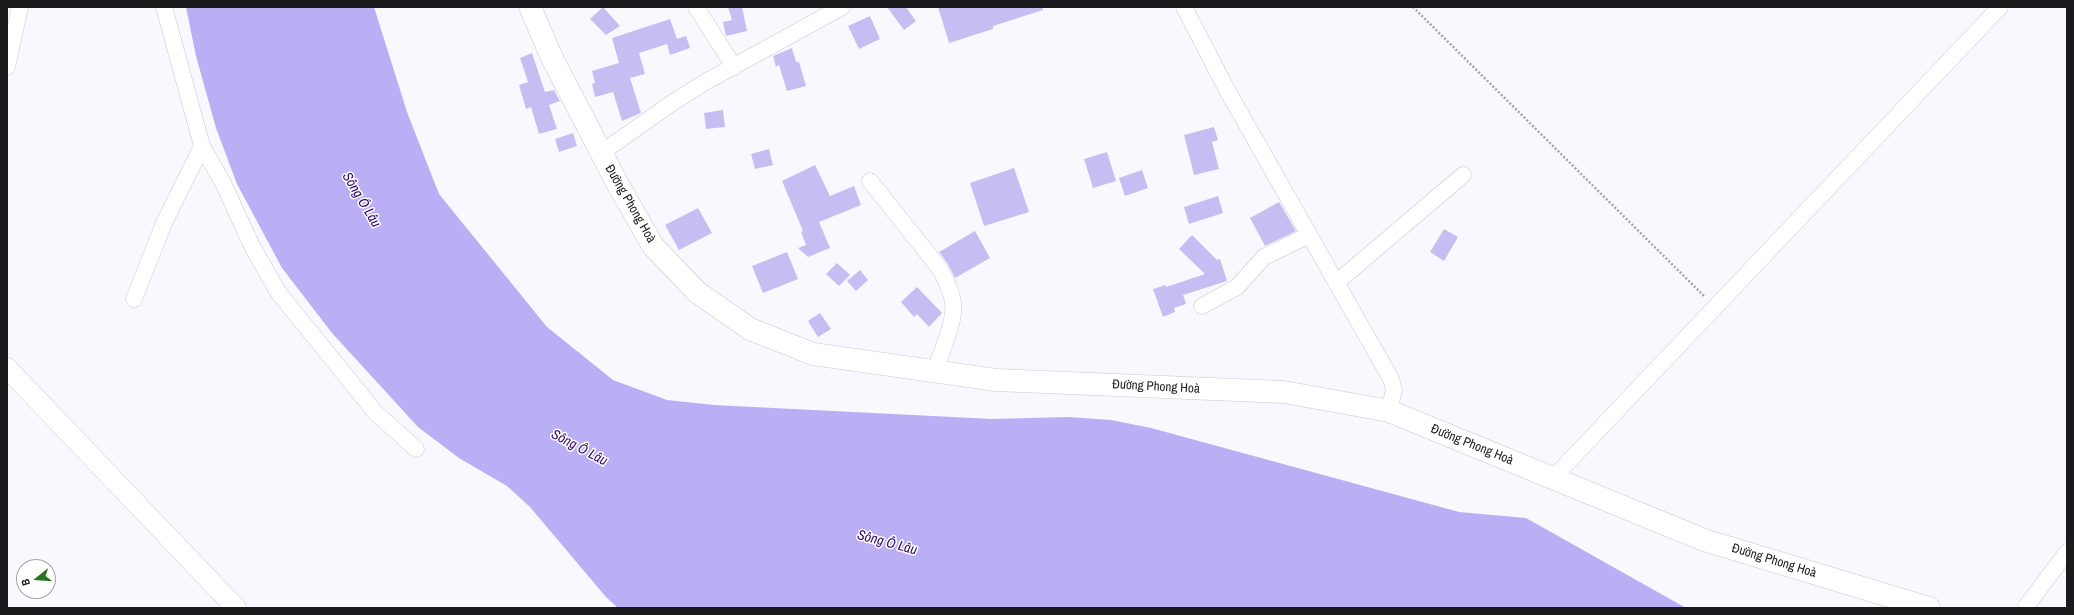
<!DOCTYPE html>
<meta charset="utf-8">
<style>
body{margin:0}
#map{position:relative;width:2074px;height:615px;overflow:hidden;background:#f9f8ff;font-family:"Archivo Narrow",sans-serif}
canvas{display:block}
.frame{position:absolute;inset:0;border:8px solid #1a191c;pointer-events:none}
.north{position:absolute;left:16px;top:559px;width:40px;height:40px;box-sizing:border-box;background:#fff;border:1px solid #a3a3a4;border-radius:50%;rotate:253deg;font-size:11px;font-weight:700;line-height:16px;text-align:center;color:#1a191c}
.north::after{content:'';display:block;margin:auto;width:14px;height:18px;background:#25751e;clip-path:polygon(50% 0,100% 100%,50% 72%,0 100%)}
</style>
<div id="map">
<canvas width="2074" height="615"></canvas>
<div class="frame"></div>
<div class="north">B</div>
</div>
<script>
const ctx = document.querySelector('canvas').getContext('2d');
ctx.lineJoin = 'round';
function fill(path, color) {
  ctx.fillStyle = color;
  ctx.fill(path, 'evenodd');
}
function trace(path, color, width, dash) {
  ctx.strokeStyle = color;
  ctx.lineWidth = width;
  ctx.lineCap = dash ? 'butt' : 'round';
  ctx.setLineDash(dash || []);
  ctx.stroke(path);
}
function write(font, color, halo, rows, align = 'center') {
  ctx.font = font + ' "Archivo Narrow",sans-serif';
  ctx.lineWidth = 3;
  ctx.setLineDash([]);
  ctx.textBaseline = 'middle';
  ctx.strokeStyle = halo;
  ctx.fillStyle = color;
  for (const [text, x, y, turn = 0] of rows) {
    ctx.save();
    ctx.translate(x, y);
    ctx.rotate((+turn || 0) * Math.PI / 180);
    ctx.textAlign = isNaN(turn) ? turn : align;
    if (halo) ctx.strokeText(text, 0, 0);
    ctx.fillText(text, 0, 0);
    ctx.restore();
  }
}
fill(new Path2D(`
 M186,7H374L407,112L439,194L547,327L613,380L667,400L714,405L992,419L1068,417L1111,420L1151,428L1459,512L1526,518L1686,608H618L606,597L530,507L507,486L459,458L418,427L332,333L282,268L237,184L216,128L196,56Z`), '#baaef4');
fill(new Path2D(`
 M603,7L620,26L606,35L590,19Z
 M728,7H742L747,31L726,36L723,22L732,20Z
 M887,7H906L916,21L904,30Z
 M938,7H1043V10L993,26V29L949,43Z
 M870,16L880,39L859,49L848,26Z
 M670,19L677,39L686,36L690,48L670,55L667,44L639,53L645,74L630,78L641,113L622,121L613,92L595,97L592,84L595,83L592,71L619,63L612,38Z
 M792,48L796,62H799L806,86L787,91L779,65L776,67L773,56Z
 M532,53L545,92L554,90L560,101L549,105L557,129L539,134L531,107L526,109L519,85L528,82L520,58Z
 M723,110L725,127L706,129L704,113Z
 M1214,127L1218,140L1212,142L1219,169L1194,175L1184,135Z
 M573,133L577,146L559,152L555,139Z
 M769,149L773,165L755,169L751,154Z
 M1107,152L1116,181L1093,188L1084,159Z
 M815,165L830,196L854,186L861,205L819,222L830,248L808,257L798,248L806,245L801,232L803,231L782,181Z
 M1014,168L1029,212L984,226L970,183Z
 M1142,170L1148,188L1125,196L1119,178Z
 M1218,196L1223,213L1189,224L1184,207Z
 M1279,202L1296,231L1265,246L1250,218Z
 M698,208L712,233L679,250L665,225Z
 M1444,229L1458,237L1444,261L1430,252Z
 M975,231L990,258L955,278L948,264L939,252Z
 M1192,235L1217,260L1220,259L1227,281L1183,295L1186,304L1174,308L1175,312L1163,317L1153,289L1166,285V287L1205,274L1179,249Z
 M787,252L798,279L763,293L752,266Z
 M837,263L850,275L839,286L826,274Z
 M860,270L868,280L856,291L847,281Z
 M917,287L942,313L929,327L917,314L914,317L901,302Z
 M820,313L831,329L818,337L808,321Z`), '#c6bef2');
const minor = new Path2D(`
 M164,7L202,146L223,183L252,246L278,292L375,412L416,449
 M696,7L734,67
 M1184,7L1227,90L1391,379L1394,390L1389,411
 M7,67L20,7
 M601,153L672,103L707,81L842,7
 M870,181L940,269C947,282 955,298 953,313C952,329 940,355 935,371
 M1336,283L1463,175
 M134,299L164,223L202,146
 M1202,306L1237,287L1264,257L1309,235
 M1553,478L2000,7
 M2025,608L2067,552`);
const tertiary = new Path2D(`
 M7,368L236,608`);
const primary = new Path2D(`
 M530,7L552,58L616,181L653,246L697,292L750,329L813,354L996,380L1284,392L1389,411L1704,540L1929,608`);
trace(minor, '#c8c7ce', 17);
trace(tertiary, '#c8c7ce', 21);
trace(primary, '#c8c7ce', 23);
trace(new Path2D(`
 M1413,7L1705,297`), '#a5a4a9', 2.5, [2, 2]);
trace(minor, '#fff', 16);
trace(tertiary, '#fff', 20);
trace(primary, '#fff', 22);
write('13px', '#1a191c', '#fff', [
 ["Đường Phong Hoà",630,204,60],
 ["Đường Phong Hoà",1156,387,3],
 ["Đường Phong Hoà",1472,445,22],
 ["Đường Phong Hoà",1774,561,17]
]);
write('italic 14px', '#30046d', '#fff', [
 ["Sông Ô Lâu",361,200,59],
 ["Sông Ô Lâu",579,448,28],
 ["Sông Ô Lâu",887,543,15]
]);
</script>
